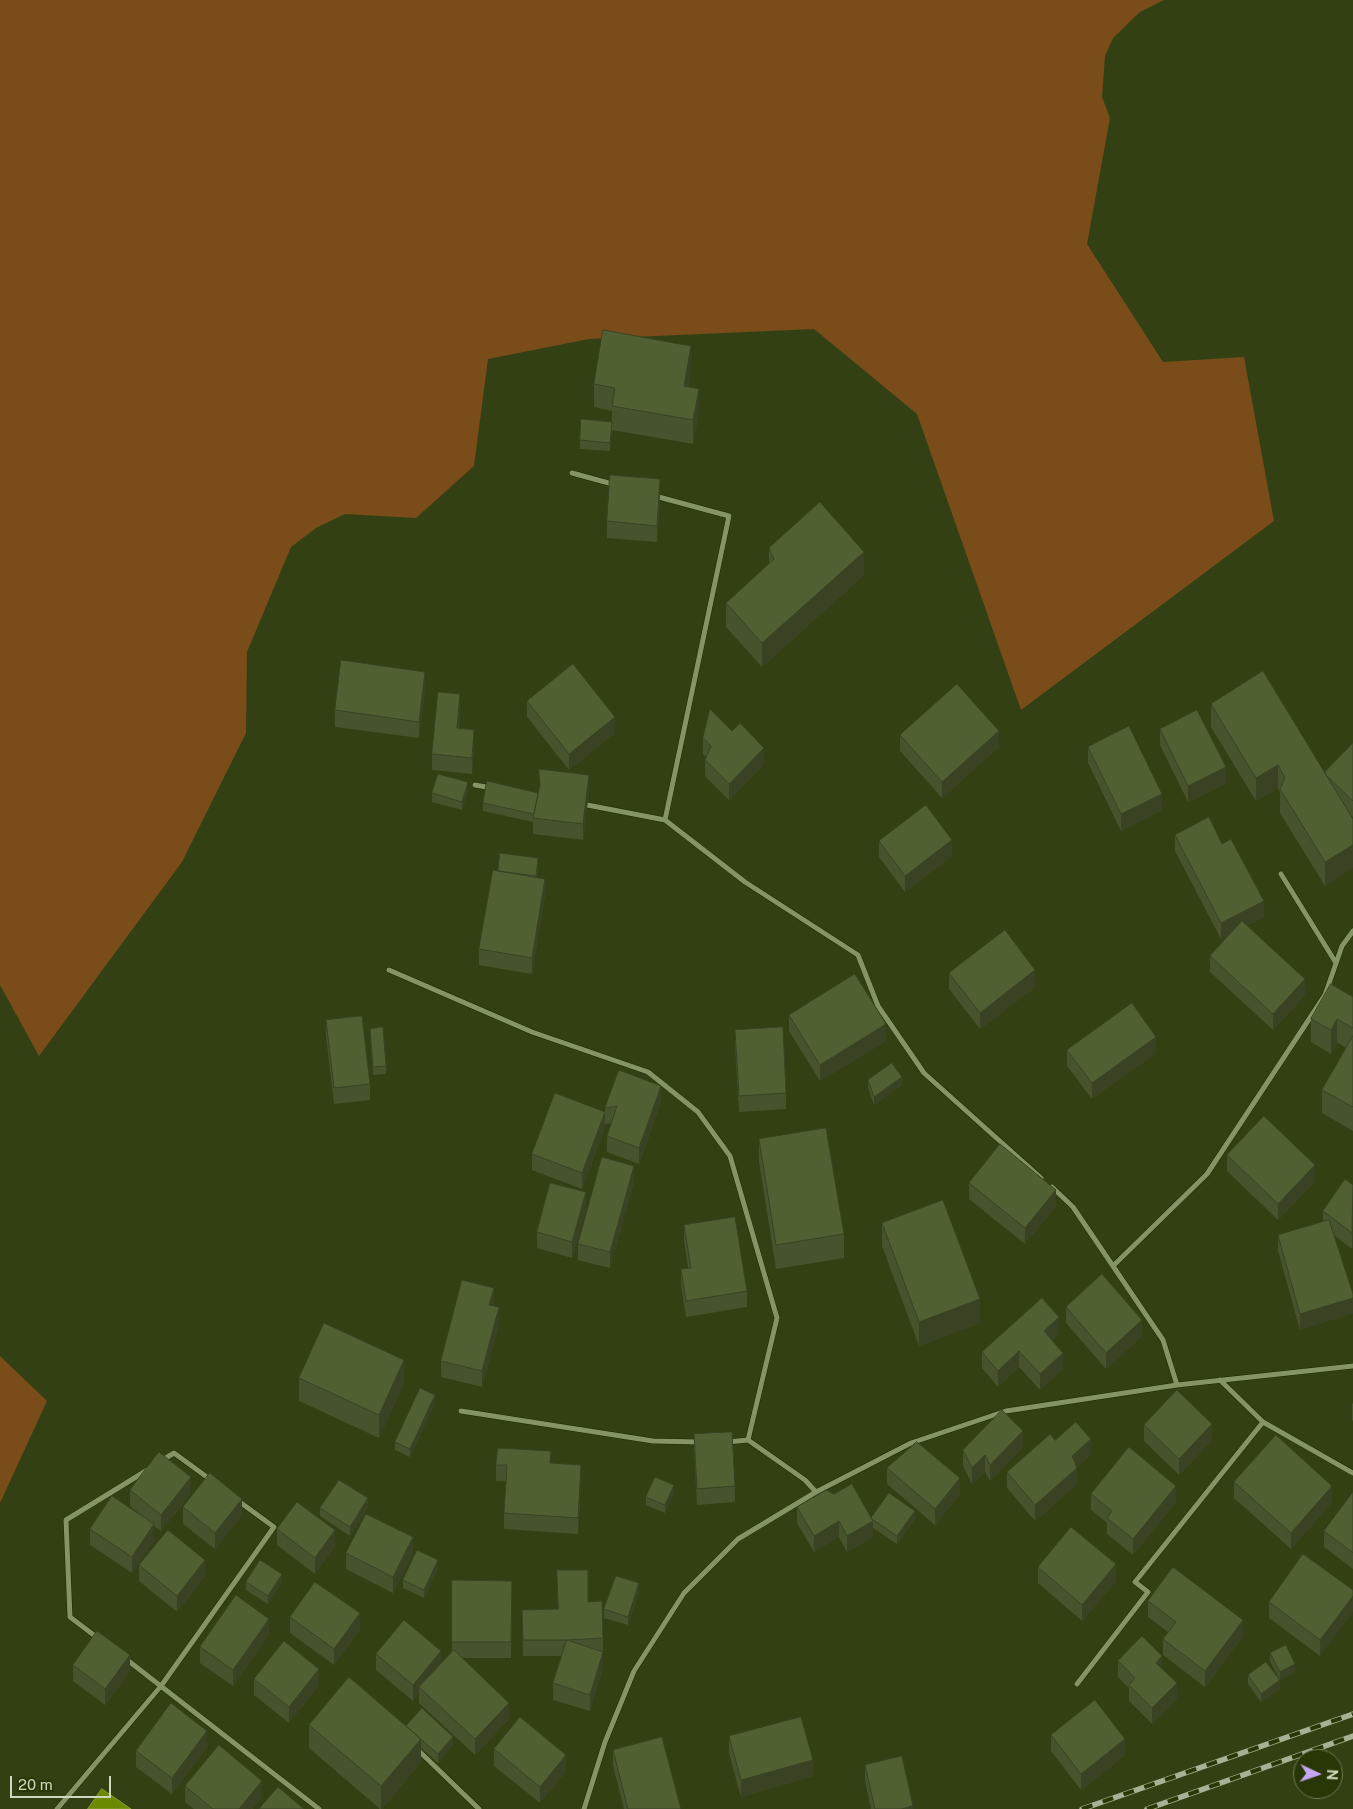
<!DOCTYPE html>
<style>
body{margin:0}
#map{position:relative;width:1353px;height:1809px;overflow:hidden;background:#334013;font-family:"Public Sans",sans-serif}
canvas{display:block}
.north{position:absolute;left:1293px;top:1749px;width:50px;height:50px;box-sizing:border-box;background:#293606;border:1px solid #6b7750;border-radius:50%;rotate:93deg;font-size:14px;font-weight:700;line-height:20px;text-align:center;color:#cfd8bf}
.north::after{content:'';display:block;margin:auto;width:18px;height:22px;background:#c6a6f0;clip-path:polygon(50% 0,100% 100%,50% 72%,0 100%)}
.scale{position:absolute;left:10px;top:1776px;width:101px;height:22px;box-sizing:border-box;border:2px solid #cfd8bf;border-top:0;padding-left:6px;font-size:15px;line-height:18px;white-space:nowrap;color:#cfd8bf;-webkit-text-stroke:4px #293606;paint-order:stroke}
</style>
<div id="map">
<canvas width="1353" height="1809"></canvas>
<div class="north">N</div>
<div class="scale">20 m</div>
</div>
<script>
const ctx = document.querySelector('canvas').getContext('2d');
ctx.lineJoin = 'round';
function fill(path, color) {
  ctx.fillStyle = color;
  ctx.fill(path, 'evenodd');
}
function trace(path, color, width, dash) {
  ctx.strokeStyle = color;
  ctx.lineWidth = width;
  ctx.lineCap = dash ? 'butt' : 'round';
  ctx.setLineDash(dash || []);
  ctx.stroke(path);
}
fill(new Path2D(`
 M0,0H1164L1140,12L1113,38L1105,56L1102,97L1110,118L1087,244L1163,362L1244,357L1274,521L1021,710L917,414L814,329L589,339L488,359L474,466L416,518L345,514L316,528L291,547L247,652L246,733L182,862L39,1056L0,985Z
 M0,1356L47,1401L0,1503Z`), '#794c1a');
const water = new Path2D(`
 M102,1789L131,1809H88Z`);
fill(water, '#6b8a00');
trace(water, '#89a139', 1);
const minor = new Path2D(`
 M572,473L616,485
 M655,496L729,516L665,820
 M475,785L492,788
 M582,804L665,820L745,882L858,955L878,1006L924,1073L1041,1178
 M1281,874L1336,963
 M389,970L532,1032L648,1072L698,1112L730,1156L777,1318L748,1440L728,1442
 M1052,1187L1073,1207L1163,1340L1177,1385
 M1113,1266L1207,1174L1325,995L1342,946L1353,931
 M1220,1380L1263,1422L1353,1473
 M461,1411L653,1441L699,1442
 M748,1440L805,1480L816,1492
 M161,1461L174,1453L211,1480
 M99,1639L70,1617L66,1520L149,1469
 M126,1659L319,1809
 M1077,1684L1148,1592L1135,1582L1263,1422
 M418,1750L479,1809
 M57,1809L161,1686L274,1527L237,1500
 M584,1809L605,1742L634,1671L684,1593L738,1539L816,1492L911,1443L1006,1411L1177,1385L1353,1366`);
trace(minor, '#1c2604', 6);
trace(minor, '#849465', 5);
const rail = new Path2D(`
 M1082,1809L1353,1714
 M1147,1809L1353,1736`);
trace(rail, '#a7b193', 5.5);
trace(rail, '#293606', 4, [11]);
fill(new Path2D(`
 M691,370L688,387L699,412L693,444L612,430L610,451L580,449V440L612,422V411L594,407V384Z
 M660,495L657,542L607,538V521Z
 M769,548L864,575L762,667L726,627V603L769,564Z
 M425,688L419,738L335,727V710Z
 M527,701L615,733L569,770L527,717Z
 M1211,704L1325,772L1353,743V817L1350,815L1325,886L1280,813V792L1278,788L1256,801L1211,727Z
 M460,710L459,728L474,746L472,774L432,770V754Z
 M1160,729L1226,783L1188,802L1160,745Z
 M900,735L999,747L942,798L900,751Z
 M703,738L764,764L729,800L705,776V760L706,757L703,754Z
 M1088,747L1162,810L1121,831L1088,763Z
 M468,791L462,810L432,802V793Z
 M589,791L583,840L533,834V822L483,811V803L538,793Z
 M1175,835L1222,844L1264,917L1247,926L1305,995L1273,1030L1210,972V956L1229,935L1221,939L1175,851Z
 M879,841L952,856L905,892L879,857Z
 M538,866L537,878L545,895L532,974L479,965V949L498,871Z
 M949,973L1035,987L980,1029L949,989Z
 M1353,997V1131L1322,1113V1090L1346,1048L1337,1042L1331,1054L1311,1042V1019Z
 M789,1015L886,1041L820,1081L789,1031Z
 M326,1020L370,1084V1100L334,1104L326,1036Z
 M370,1029L386,1066V1074L373,1075L370,1037Z
 M735,1030L786,1093V1109L739,1112L735,1046Z
 M1067,1050L1156,1053L1092,1099L1067,1066Z
 M619,1070L661,1102L639,1164L607,1152V1136L611,1123L605,1124V1108Z
 M868,1080L902,1085L874,1105L868,1088Z
 M605,1128L582,1189L532,1170V1154Z
 M759,1139L844,1234V1258L776,1269L759,1162Z
 M1227,1155L1315,1181L1278,1220L1227,1171Z
 M634,1182L610,1268L578,1260V1244Z
 M969,1183L1056,1206L1025,1244L969,1199Z
 M1353,1185L1352,1249L1335,1236L1300,1330L1278,1251V1235L1323,1222V1211Z
 M586,1209L572,1258L537,1248V1232Z
 M882,1223L980,1323L919,1346L882,1246Z
 M684,1225L747,1291V1307L686,1317L681,1285V1269L688,1268L684,1241Z
 M494,1304V1306L499,1324L482,1387L441,1377V1361Z
 M1066,1307L1142,1336L1106,1369L1066,1323Z
 M1059,1333L1052,1340L1063,1369L1040,1390L1019,1367L998,1387L982,1368V1352Z
 M299,1378L404,1383L379,1438L299,1401Z
 M435,1403L410,1457L395,1450V1442Z
 M1353,1403V1421L1352,1420V1404Z
 M1144,1425L1212,1440L1179,1475L1144,1441Z
 M694,1434L735,1486V1502L697,1505L694,1450Z
 M1055,1440L1091,1455L1077,1467V1484L1035,1521L1007,1488V1472Z
 M1023,1447L990,1481L985,1471L972,1484L963,1466V1450Z
 M551,1463L581,1481L578,1534L504,1529V1513L506,1481H496V1465Z
 M887,1468L960,1494L935,1525L887,1484Z
 M1234,1482L1332,1502L1291,1549L1234,1498Z
 M130,1490L191,1493L161,1531L154,1526V1540L132,1573L90,1545V1529L141,1515L130,1506Z
 M1353,1492V1569L1324,1547V1531Z
 M674,1493L665,1513L646,1505V1497Z
 M1091,1494L1176,1502L1133,1555L1107,1534V1523L1091,1510Z
 M183,1507L242,1515L215,1549L183,1524Z
 M368,1507L350,1536L320,1516V1508Z
 M797,1507L871,1518L915,1519L897,1544L873,1528V1537L847,1552L839,1537L814,1552L797,1523Z
 M277,1529L335,1546L315,1574L277,1545Z
 M346,1553H413L393,1593L346,1569Z
 M139,1565L205,1576L177,1612L139,1581Z
 M1038,1567L1116,1581L1082,1621L1038,1583Z
 M438,1568L424,1598L403,1588V1580Z
 M452,1580L512,1581L511,1658H462L509,1719L475,1755L419,1703V1693L413,1701L376,1670V1654L441,1664L452,1652Z
 M246,1582H282L268,1604L246,1590Z
 M1353,1590L1320,1656L1269,1618V1602Z
 M639,1591L628,1625L604,1618V1609Z
 M1148,1601L1243,1636L1205,1687L1163,1655V1639L1168,1632L1148,1617Z
 M588,1602L603,1638V1668L590,1711L553,1700V1683L562,1656H523L522,1626V1610L557,1609Z
 M290,1617L360,1629L334,1665L290,1633Z
 M269,1635L233,1686L200,1663V1647Z
 M1270,1653L1295,1672L1280,1680L1270,1661Z
 M1118,1661L1162,1669L1177,1699L1152,1724L1129,1701V1688L1118,1677Z
 M73,1665L130,1671L105,1705L73,1681Z
 M1248,1675L1280,1689L1261,1702L1248,1684Z
 M254,1679L319,1685L289,1723L254,1695Z
 M309,1725L406,1726L453,1745L438,1763L421,1748V1762L382,1809H380L309,1748Z
 M1051,1735L1125,1755L1081,1790L1051,1751Z
 M729,1736L813,1776L741,1797L729,1753Z
 M207,1747L172,1794L136,1767V1751Z
 M494,1749L566,1771L540,1803L494,1766Z
 M613,1750L681,1809H624L613,1766Z
 M865,1765L913,1809H871L865,1781Z
 M185,1786L262,1797L252,1809H194L185,1802Z`), '#46532c');
fill(new Path2D(`
 M691,346V370L684,410V386Z
 M699,389V412L693,444V420Z
 M612,422V430L610,451V443Z
 M660,479V495L657,542V526Z
 M864,552V575L762,667V643Z
 M425,672V688L419,738V722Z
 M460,694V710L457,744V728Z
 M615,717V733L569,770V754Z
 M474,730V746L472,774V758Z
 M999,731V747L942,798V782Z
 M764,748V764L729,800V784Z
 M1278,765V788L1256,801V778Z
 M1226,767V783L1188,802V786Z
 M589,775V791L583,840V824Z
 M468,782V791L462,810V802Z
 M1162,794V810L1121,831V814Z
 M952,840V856L905,892V876Z
 M1353,845V868L1325,886V862Z
 M538,858V866L536,884V876Z
 M545,879V895L532,974V958Z
 M1264,901V917L1221,939V923Z
 M1035,970V987L980,1029V1013Z
 M1305,979V995L1273,1030V1014Z
 M1337,1019V1042L1331,1054V1030Z
 M886,1024V1041L820,1081V1065Z
 M1156,1037V1053L1092,1099V1083Z
 M902,1077V1085L874,1105V1097Z
 M661,1086V1102L639,1164V1148Z
 M605,1112V1128L582,1189V1173Z
 M1315,1165V1181L1278,1220V1204Z
 M634,1166V1182L610,1268V1252Z
 M1056,1190V1206L1025,1244V1228Z
 M586,1192V1209L572,1258V1242Z
 M1353,1232V1248L1352,1249V1233Z
 M494,1288V1304L489,1321V1305Z
 M1353,1298V1314L1300,1330V1314Z
 M980,1299V1323L919,1346V1322Z
 M499,1307V1324L482,1387V1371Z
 M1059,1317V1333L1044,1347V1331Z
 M1142,1320V1336L1106,1369V1353Z
 M1019,1351V1367L998,1387V1371Z
 M1063,1353V1369L1040,1390V1374Z
 M404,1360V1383L379,1438V1415Z
 M435,1395V1403L410,1457V1449Z
 M1212,1424V1440L1179,1475V1459Z
 M1023,1431V1447L990,1481V1465Z
 M1091,1439V1455L1072,1472V1456Z
 M985,1455V1471L972,1484V1468Z
 M581,1465V1481L578,1534V1518Z
 M1077,1468V1484L1035,1521V1505Z
 M191,1477V1493L161,1531V1515Z
 M960,1478V1494L935,1525V1509Z
 M674,1485V1493L665,1513V1505Z
 M1176,1486V1502L1133,1555V1539Z
 M1332,1486V1502L1291,1549V1533Z
 M368,1498V1507L350,1536V1527Z
 M242,1499V1515L215,1549V1533Z
 M915,1511V1519L897,1544V1536Z
 M839,1521V1537L814,1552V1536Z
 M873,1521V1537L847,1552V1536Z
 M154,1524V1540L132,1573V1557Z
 M335,1530V1546L315,1574V1558Z
 M413,1537V1553L393,1593V1577Z
 M205,1560V1576L177,1612V1596Z
 M438,1560V1568L424,1598V1590Z
 M1116,1564V1581L1082,1621V1605Z
 M282,1574V1582L268,1604V1596Z
 M639,1583V1591L628,1625V1617Z
 M1353,1596V1612L1320,1656V1640Z
 M360,1613V1629L334,1665V1649Z
 M269,1619V1635L233,1686V1670Z
 M1243,1620V1636L1205,1687V1671Z
 M441,1651V1667L419,1687V1693L413,1701V1685Z
 M603,1652V1668L590,1711V1695Z
 M130,1655V1671L105,1705V1689Z
 M1162,1656V1672L1156,1663Z
 M1295,1664V1672L1280,1680V1672Z
 M319,1669V1685L289,1723V1707Z
 M1280,1680V1689L1261,1702V1694Z
 M1177,1683V1699L1152,1724V1708Z
 M509,1703V1719L475,1755V1739Z
 M207,1731V1747L172,1794V1778Z
 M453,1737V1745L438,1763V1754Z
 M421,1739V1762L382,1809H381V1786Z
 M1125,1739V1755L1081,1790V1774Z
 M566,1755V1771L540,1803V1787Z
 M813,1760V1776L741,1797V1780Z
 M262,1781V1797L252,1809H239Z
 M913,1806V1809H901Z`), '#394324');
const building = new Path2D(`
 M603,330L691,346L684,386L699,389L693,420L612,406L615,388L594,384Z
 M581,419L612,422L610,443L580,440Z
 M610,475L660,479L657,526L607,521Z
 M820,502L864,552L762,643L726,603L774,559L769,548Z
 M341,660L425,672L419,722L335,710Z
 M573,664L615,717L569,754L527,701Z
 M1263,671L1353,819V845L1325,862L1280,789L1285,778L1278,765L1256,778L1211,704Z
 M957,684L999,731L942,782L900,735Z
 M438,692L460,694L457,728L474,730L472,758L432,754Z
 M710,709L732,731L740,723L764,748L729,784L705,760L711,746L703,738Z
 M1197,710L1226,767L1188,786L1160,729Z
 M1129,726L1162,794L1121,814L1088,747Z
 M1353,743V801L1326,775L1325,772Z
 M539,769L589,775L583,824L533,818L540,785Z
 M438,774L468,782L462,802L432,793Z
 M487,781L538,793L534,814L483,803Z
 M926,805L952,840L905,876L879,841Z
 M1209,817L1222,844L1231,839L1264,901L1221,923L1175,835Z
 M500,853L538,858L536,876L498,871Z
 M493,870L545,879L532,958L479,949Z
 M1242,921L1305,979L1273,1014L1210,956Z
 M1005,930L1035,970L980,1013L949,973Z
 M855,974L886,1024L820,1065L789,1015Z
 M1331,984L1353,997V1028L1337,1019L1331,1030L1311,1019Z
 M1132,1003L1156,1037L1092,1083L1067,1050Z
 M362,1016L370,1084L334,1088L326,1020Z
 M383,1027L386,1066L373,1067L370,1029Z
 M783,1027L786,1093L739,1096L735,1030Z
 M1353,1036V1107L1322,1090Z
 M892,1063L902,1077L874,1097L868,1080Z
 M619,1070L661,1086L639,1148L607,1136L617,1106L605,1108Z
 M555,1093L605,1112L582,1173L532,1154Z
 M1264,1116L1315,1165L1278,1204L1227,1155Z
 M826,1128L844,1234L776,1245L759,1139Z
 M1000,1144L1056,1190L1025,1228L969,1183Z
 M602,1157L634,1166L610,1252L578,1244Z
 M1345,1179L1353,1185L1352,1233L1323,1211Z
 M550,1183L586,1192L572,1242L537,1232Z
 M943,1200L980,1299L919,1322L882,1223Z
 M735,1217L747,1291L686,1301L681,1269L691,1268L684,1225Z
 M1329,1220L1353,1294V1298L1300,1314L1278,1235Z
 M1102,1274L1142,1320L1106,1353L1066,1307Z
 M462,1280L494,1288L489,1305L499,1307L482,1371L441,1361Z
 M1042,1298L1059,1317L1044,1331L1063,1353L1040,1374L1019,1351L998,1371L982,1352Z
 M324,1323L404,1360L379,1415L299,1378Z
 M420,1388L435,1395L410,1449L395,1442Z
 M1177,1390L1212,1424L1179,1459L1144,1425Z
 M1002,1410L1023,1431L990,1465L985,1455L972,1468L963,1450Z
 M1076,1422L1091,1439L1072,1456L1077,1468L1035,1505L1007,1472L1050,1434L1055,1440Z
 M732,1432L735,1486L697,1489L694,1434Z
 M1276,1435L1332,1486L1291,1533L1234,1482Z
 M917,1442L960,1478L935,1509L887,1468Z
 M1129,1447L1176,1486L1133,1539L1107,1518L1112,1511L1091,1494Z
 M498,1448L551,1451L550,1463L581,1465L578,1518L504,1513L507,1465H496Z
 M159,1452L191,1477L161,1515L130,1490Z
 M210,1473L242,1499L215,1533L183,1507Z
 M655,1477L674,1485L665,1505L646,1497Z
 M339,1480L368,1498L350,1527L320,1508Z
 M852,1484L873,1521L847,1536L839,1521L814,1536L797,1507L826,1490L834,1494Z
 M1353,1492V1553L1324,1531Z
 M889,1493L915,1511L897,1536L872,1519L871,1518Z
 M112,1496L154,1524L132,1557L90,1529Z
 M297,1502L335,1530L315,1558L277,1529Z
 M366,1514L413,1537L393,1577L346,1553Z
 M1071,1527L1116,1564L1082,1605L1038,1567Z
 M168,1530L205,1560L177,1596L139,1565Z
 M417,1550L438,1560L424,1590L403,1580Z
 M1303,1554L1353,1590V1596L1320,1640L1269,1602Z
 M260,1560L282,1574L268,1596L246,1582Z
 M1173,1567L1243,1620L1205,1671L1163,1639L1176,1622L1148,1601Z
 M557,1570H588V1602L602,1601L603,1638L567,1640H523L522,1610L558,1609Z
 M616,1576L639,1583L628,1617L604,1609Z
 M452,1580L512,1581L511,1642H452Z
 M315,1582L360,1613L334,1649L290,1617Z
 M236,1595L269,1619L233,1670L200,1647Z
 M404,1620L441,1651L413,1685L376,1654Z
 M97,1631L130,1655L105,1689L73,1665Z
 M1142,1636L1162,1656L1156,1663L1177,1683L1152,1708L1129,1685L1135,1678L1118,1661Z
 M567,1640L603,1652L590,1695L553,1683Z
 M284,1641L319,1669L289,1707L254,1679Z
 M1286,1645L1295,1664L1280,1672L1270,1653Z
 M454,1650L509,1703L475,1739L419,1687Z
 M1266,1662L1280,1680L1261,1694L1248,1675Z
 M349,1677L421,1739L381,1786L309,1725Z
 M1095,1700L1125,1739L1081,1774L1051,1735Z
 M171,1703L207,1731L172,1778L136,1751Z
 M422,1708L453,1737L438,1754L406,1726Z
 M520,1717L566,1755L540,1787L494,1749Z
 M801,1717L813,1760L741,1780L729,1736Z
 M662,1737L681,1809H628L613,1750Z
 M219,1745L262,1781L239,1809H213L185,1786Z
 M902,1756L913,1806L901,1809H875L865,1765Z
 M278,1787L304,1809H259Z`);
fill(building, '#516033');
trace(building, '#394324', 1);
</script>
